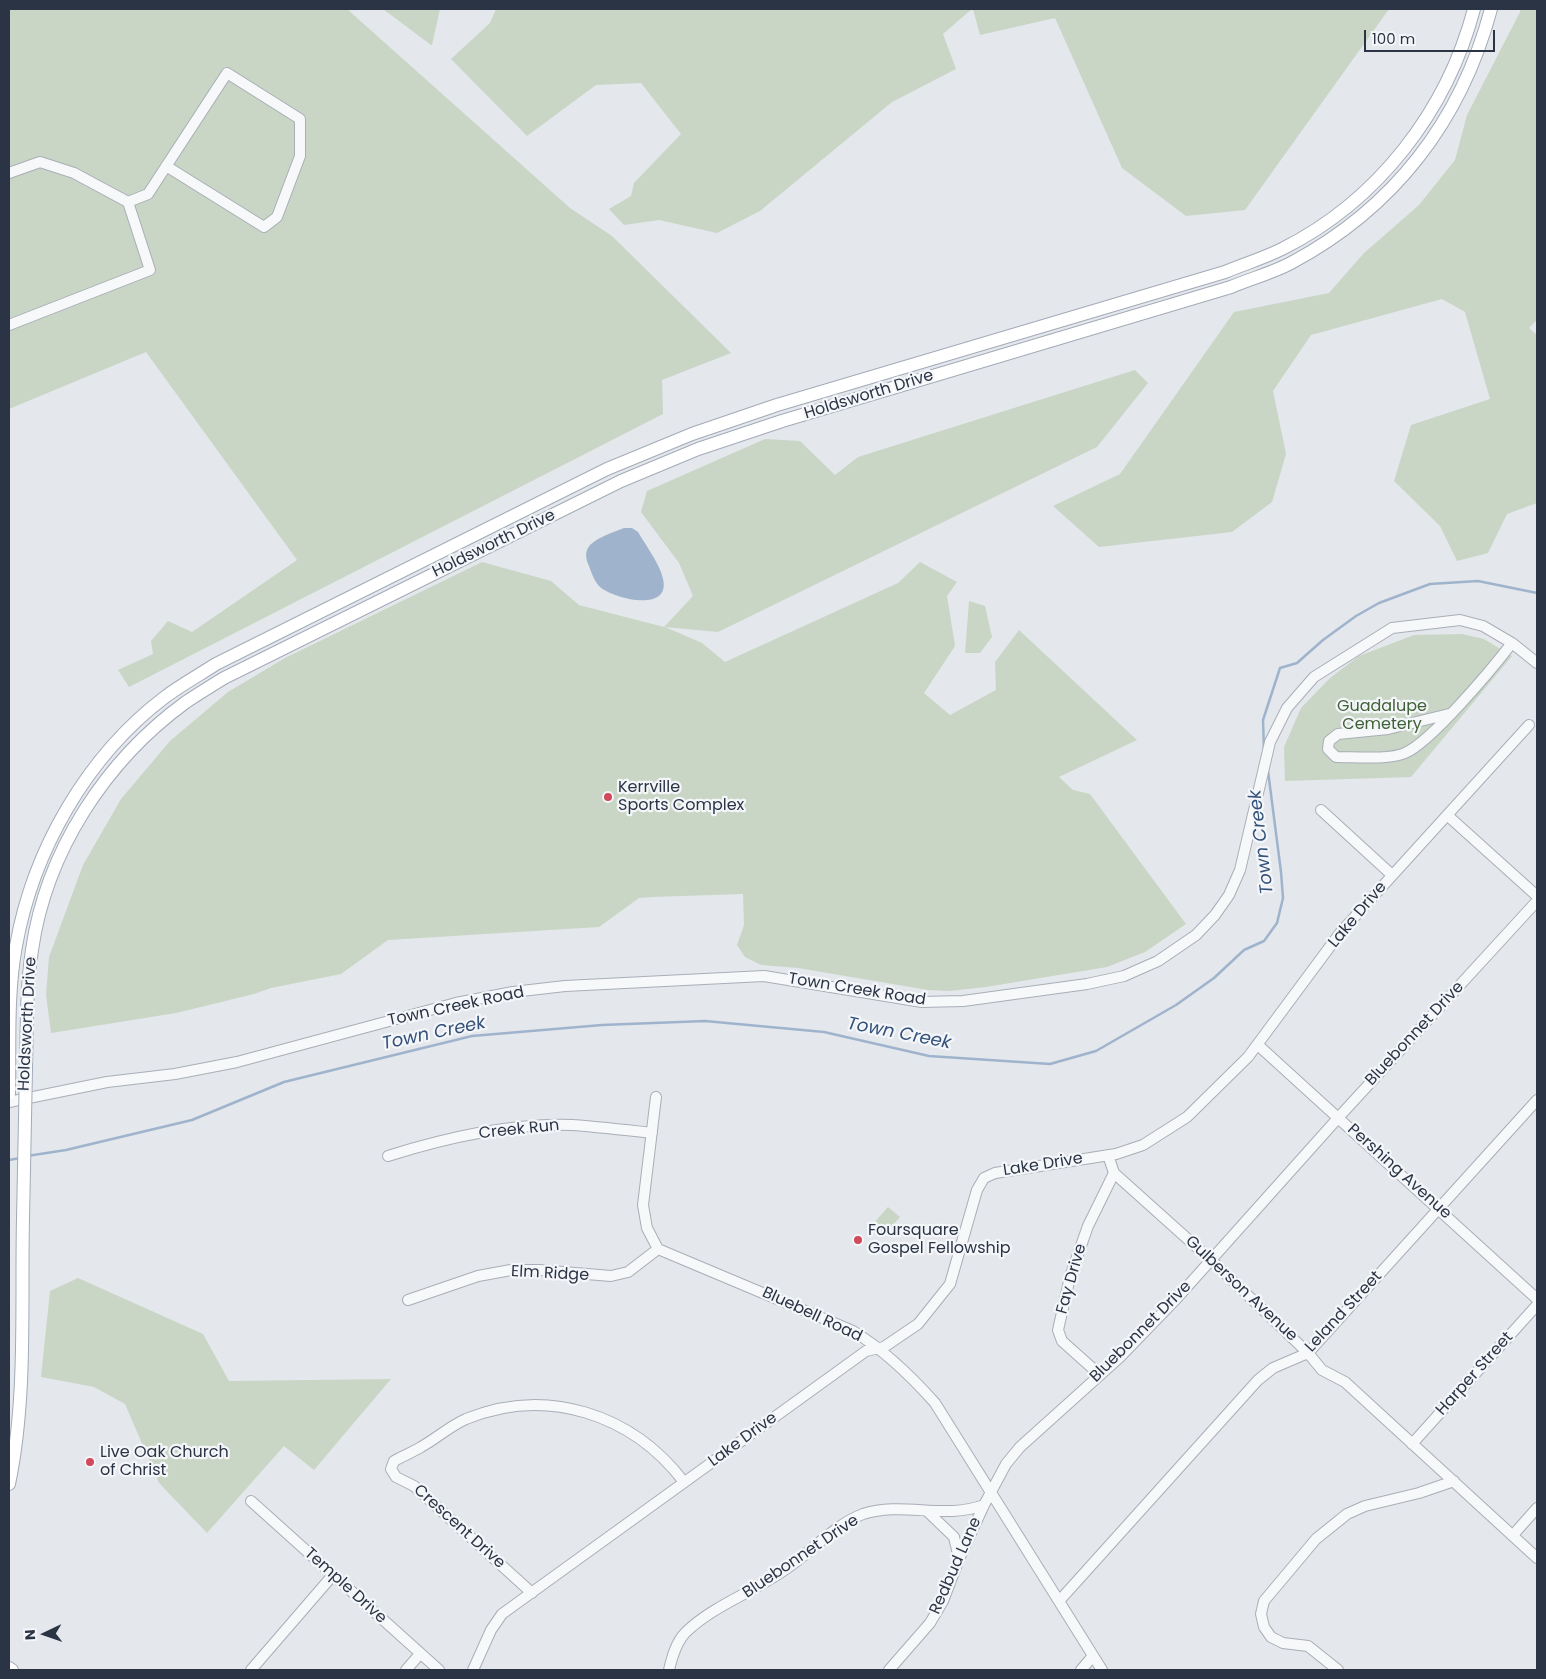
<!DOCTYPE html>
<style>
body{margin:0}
#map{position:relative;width:1546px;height:1679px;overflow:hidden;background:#e4e7ec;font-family:Poppins,sans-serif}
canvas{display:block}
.frame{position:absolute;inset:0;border:10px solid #2b3445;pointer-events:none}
.north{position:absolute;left:20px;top:1609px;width:50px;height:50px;-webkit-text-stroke:4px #f4f6f9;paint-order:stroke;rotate:267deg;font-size:14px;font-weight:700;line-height:20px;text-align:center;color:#2b3445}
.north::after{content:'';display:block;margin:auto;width:18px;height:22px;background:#2b3445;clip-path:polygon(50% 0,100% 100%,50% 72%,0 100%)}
.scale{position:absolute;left:1364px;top:30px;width:131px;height:22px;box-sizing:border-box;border:2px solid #2b3445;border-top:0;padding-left:6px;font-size:15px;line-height:18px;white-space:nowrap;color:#2b3445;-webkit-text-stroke:4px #f4f6f9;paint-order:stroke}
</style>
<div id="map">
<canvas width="1546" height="1679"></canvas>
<div class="frame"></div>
<div class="north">N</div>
<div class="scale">100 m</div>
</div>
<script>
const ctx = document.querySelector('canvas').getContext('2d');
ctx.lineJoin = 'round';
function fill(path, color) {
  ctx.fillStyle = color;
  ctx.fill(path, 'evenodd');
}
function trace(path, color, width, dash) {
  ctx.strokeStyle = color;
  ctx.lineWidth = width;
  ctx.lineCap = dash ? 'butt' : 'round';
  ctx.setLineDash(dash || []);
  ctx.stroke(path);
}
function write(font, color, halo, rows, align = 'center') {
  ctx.font = font + ' Poppins,sans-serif';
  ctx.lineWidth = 4.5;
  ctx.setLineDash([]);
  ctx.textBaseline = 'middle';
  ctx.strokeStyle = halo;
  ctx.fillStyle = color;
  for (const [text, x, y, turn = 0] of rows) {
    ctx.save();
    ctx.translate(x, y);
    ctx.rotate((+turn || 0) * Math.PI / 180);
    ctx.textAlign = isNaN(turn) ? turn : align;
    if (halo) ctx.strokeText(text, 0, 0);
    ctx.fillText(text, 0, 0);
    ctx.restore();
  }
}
fill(new Path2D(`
 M9,9H347L570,208L612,236L731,353L662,380L663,414L129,687L118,670L153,654L151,641L168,621L192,632L297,560L146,352L9,409Z
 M383,9H440L432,45H431Z
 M496,9H972L943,34L956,69L892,102L760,211L717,233L659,220L624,225L609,209L631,196L634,183L681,134L641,83L596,85L527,136L451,59L490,23Z
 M973,9H1389L1245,210L1186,216L1122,168L1055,18L980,35Z
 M1520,9H1537V320L1529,328L1537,335V503L1507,514L1488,553L1457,561L1440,526L1394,481L1411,425L1490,399L1465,312L1442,299L1311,335L1273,391L1286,454L1272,502L1232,532L1099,547L1053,506L1120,474L1234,312L1329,293L1364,253L1419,205L1455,160L1467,115L1520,12Z
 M1135,370L1148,383L1097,447L718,632L665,627L702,643L725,662L898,583L920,562L957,582L947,596L955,646L924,693L950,715L996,690L995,662L1019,630L1137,740L1059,777L1073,790L1090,794L1186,924L1145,952L1107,967L986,987L949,991L928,990L798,968L761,965L745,957L737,945L744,925L743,894L652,897L639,898L599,927L388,940L341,974L271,988L254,994L176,1013L51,1033L46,995L49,957L83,865L121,799L170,741L228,692L285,658L482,562L551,581L579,605L664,627L693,596L679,563L641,512L647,491L765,439L800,441L835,475L858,457Z
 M969,601L985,606L992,637L980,653H965Z
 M1462,634L1484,639L1512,656L1411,777L1285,781L1284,747L1301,708L1330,678L1359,656L1414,635Z
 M888,1207L900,1217L885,1234L873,1224Z
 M78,1278L203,1334L229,1381L391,1379L314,1470L284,1446L207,1533L159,1483L125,1404L94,1387L41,1377L50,1291Z`), '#c9d6c5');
fill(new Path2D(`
 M624,528H632L638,532C645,544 661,566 663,579C671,613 614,599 600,587C594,581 592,574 589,566C586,559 584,552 590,545C598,537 614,532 624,528Z`), '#9fb4cc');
trace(new Path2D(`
 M1264,750L1263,720L1280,668L1297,663L1323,640L1356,616L1379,603L1430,584L1478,581L1537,593
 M27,1156L66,1150L192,1120L284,1082L472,1036L602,1025L705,1021L824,1032L929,1056L1050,1064L1096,1051L1176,1005L1214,978L1244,950L1264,941L1277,923L1283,898L1281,872L1268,771
 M9,1160L20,1158`), '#9fb4cc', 2.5);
const minor = new Path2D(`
 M9,173L40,162L74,173L128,202L150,270L9,325
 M128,202L148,194L227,73L300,119V156L277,217L264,227L166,166
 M1449,714L1388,729L1338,734L1329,741L1328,749L1336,757C1355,757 1389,760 1405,753C1431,742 1492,669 1512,643
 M1321,810L1392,875
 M1447,815L1537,896
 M1259,1046L1537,1299
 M656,1097L643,1205L647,1228L658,1249L853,1331C884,1350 911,1376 935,1403L1102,1670
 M9,1102L107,1082L175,1074L237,1062L456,1003L513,992L565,986L764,976L922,1002L963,1001L1087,984L1124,976L1158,961L1196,935L1215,915L1229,895L1240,870L1270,742L1287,708L1314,677L1392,628L1460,620L1483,626L1512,643L1537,663
 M1108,1155L1114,1173L1211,1260L1308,1353L1322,1370L1345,1382L1537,1558
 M388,1156C445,1138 512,1123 572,1125C599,1127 626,1130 652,1133
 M408,1300L478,1276L511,1270H539L611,1276L628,1272L658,1249
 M1100,1375L1062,1341L1058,1330L1070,1277L1088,1226L1114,1173
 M1412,1444L1537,1305
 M251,1501L439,1670
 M928,1512L954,1537L959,1558
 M1513,1535L1537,1508
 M532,1593L414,1486L396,1477L391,1469L394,1461C403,1456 413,1452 421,1447C437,1438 450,1426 466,1419C547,1386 632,1414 684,1482
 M1060,1600L1258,1380L1273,1368L1308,1353L1537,1100
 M251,1670L333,1575
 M406,1670L420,1654
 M473,1670L491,1630L502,1614L866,1351L884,1347L918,1324L950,1284L977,1190L984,1178L995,1173L1116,1154L1143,1145L1187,1117L1248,1057L1340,933L1529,725
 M669,1670C672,1657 676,1642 686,1632C714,1605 754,1592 786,1569C811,1552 834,1525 863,1514C903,1501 944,1520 984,1505L1006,1464L1020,1447L1120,1357L1177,1298L1338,1118L1537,901
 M889,1670L930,1623L943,1601L959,1559L984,1505
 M1081,1670L1092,1657
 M1338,1670L1308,1646L1283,1643L1271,1637L1264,1627L1261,1614L1264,1601L1316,1539L1347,1514L1365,1506L1419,1493L1454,1481`);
const major = new Path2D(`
 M26,1068C27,1028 26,989 32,950C46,852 105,761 186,702C198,694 211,686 224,678L621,481L698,449L782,421L1231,287C1250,279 1272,273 1291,263C1394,208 1461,121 1491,9
 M9,1094C10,1045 7,994 16,946C33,850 87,756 165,697C181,685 199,675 216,664L607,469L692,434L777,405L1225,272C1244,264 1264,258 1282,249C1378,201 1447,111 1474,9
 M9,1484C27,1398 21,1306 23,1219
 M9,1668L12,1670`);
trace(minor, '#a9aeb7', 12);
trace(major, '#a3abb8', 14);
trace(minor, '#f7f8fa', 10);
trace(major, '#fff', 12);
const majorBridge = new Path2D(`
 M23,1219L26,1068`);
trace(majorBridge, '#a3abb8', 14, []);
trace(majorBridge, '#fff', 12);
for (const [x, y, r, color] of [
 [608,797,5,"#d1495b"],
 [858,1240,5,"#d1495b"],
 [90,1462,5,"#d1495b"]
]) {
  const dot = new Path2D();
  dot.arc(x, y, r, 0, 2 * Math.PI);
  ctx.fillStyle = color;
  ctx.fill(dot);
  trace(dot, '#f4f6f9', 2);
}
write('16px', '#2b3445', '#f4f6f9', [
 ["Holdsworth Drive",869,395,-17],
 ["Holdsworth Drive",494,544,-26],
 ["Lake Drive",1358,915,-50],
 ["Town Creek Road",857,990,9],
 ["Town Creek Road",456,1007,-12],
 ["Holdsworth Drive",28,1024,-87],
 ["Bluebonnet Drive",1415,1034,-47],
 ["Creek Run",519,1130,-6],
 ["Lake Drive",1043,1165,-9],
 ["Pershing Avenue",1399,1172,42],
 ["Elm Ridge",550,1274,3],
 ["Fay Drive",1072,1279,-74],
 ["Gulberson Avenue",1241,1289,43],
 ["Leland Street",1344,1312,-47],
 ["Bluebell Road",812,1315,25],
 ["Bluebonnet Drive",1141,1332,-45],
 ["Harper Street",1475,1374,-48],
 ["Lake Drive",743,1440,-36],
 ["Crescent Drive",459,1527,42],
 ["Bluebonnet Drive",801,1557,-34],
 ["Redbud Lane",956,1566,-66],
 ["Temple Drive",345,1586,42]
]);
write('16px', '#3f6138', '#f4f6f9', [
 ["Guadalupe",1382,707],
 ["Cemetery",1382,725]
]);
write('16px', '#2b3445', '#f4f6f9', [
 ["Kerrville",618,788],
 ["Sports Complex",618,806],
 ["Foursquare",868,1231],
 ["Gospel Fellowship",868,1249],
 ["Live Oak Church",100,1453],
 ["of Christ",100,1471]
], 'left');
write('italic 18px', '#34527a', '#f4f6f9', [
 ["Town Creek",1262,842,-97],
 ["Town Creek",434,1034,-12],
 ["Town Creek",899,1034,11]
]);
</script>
